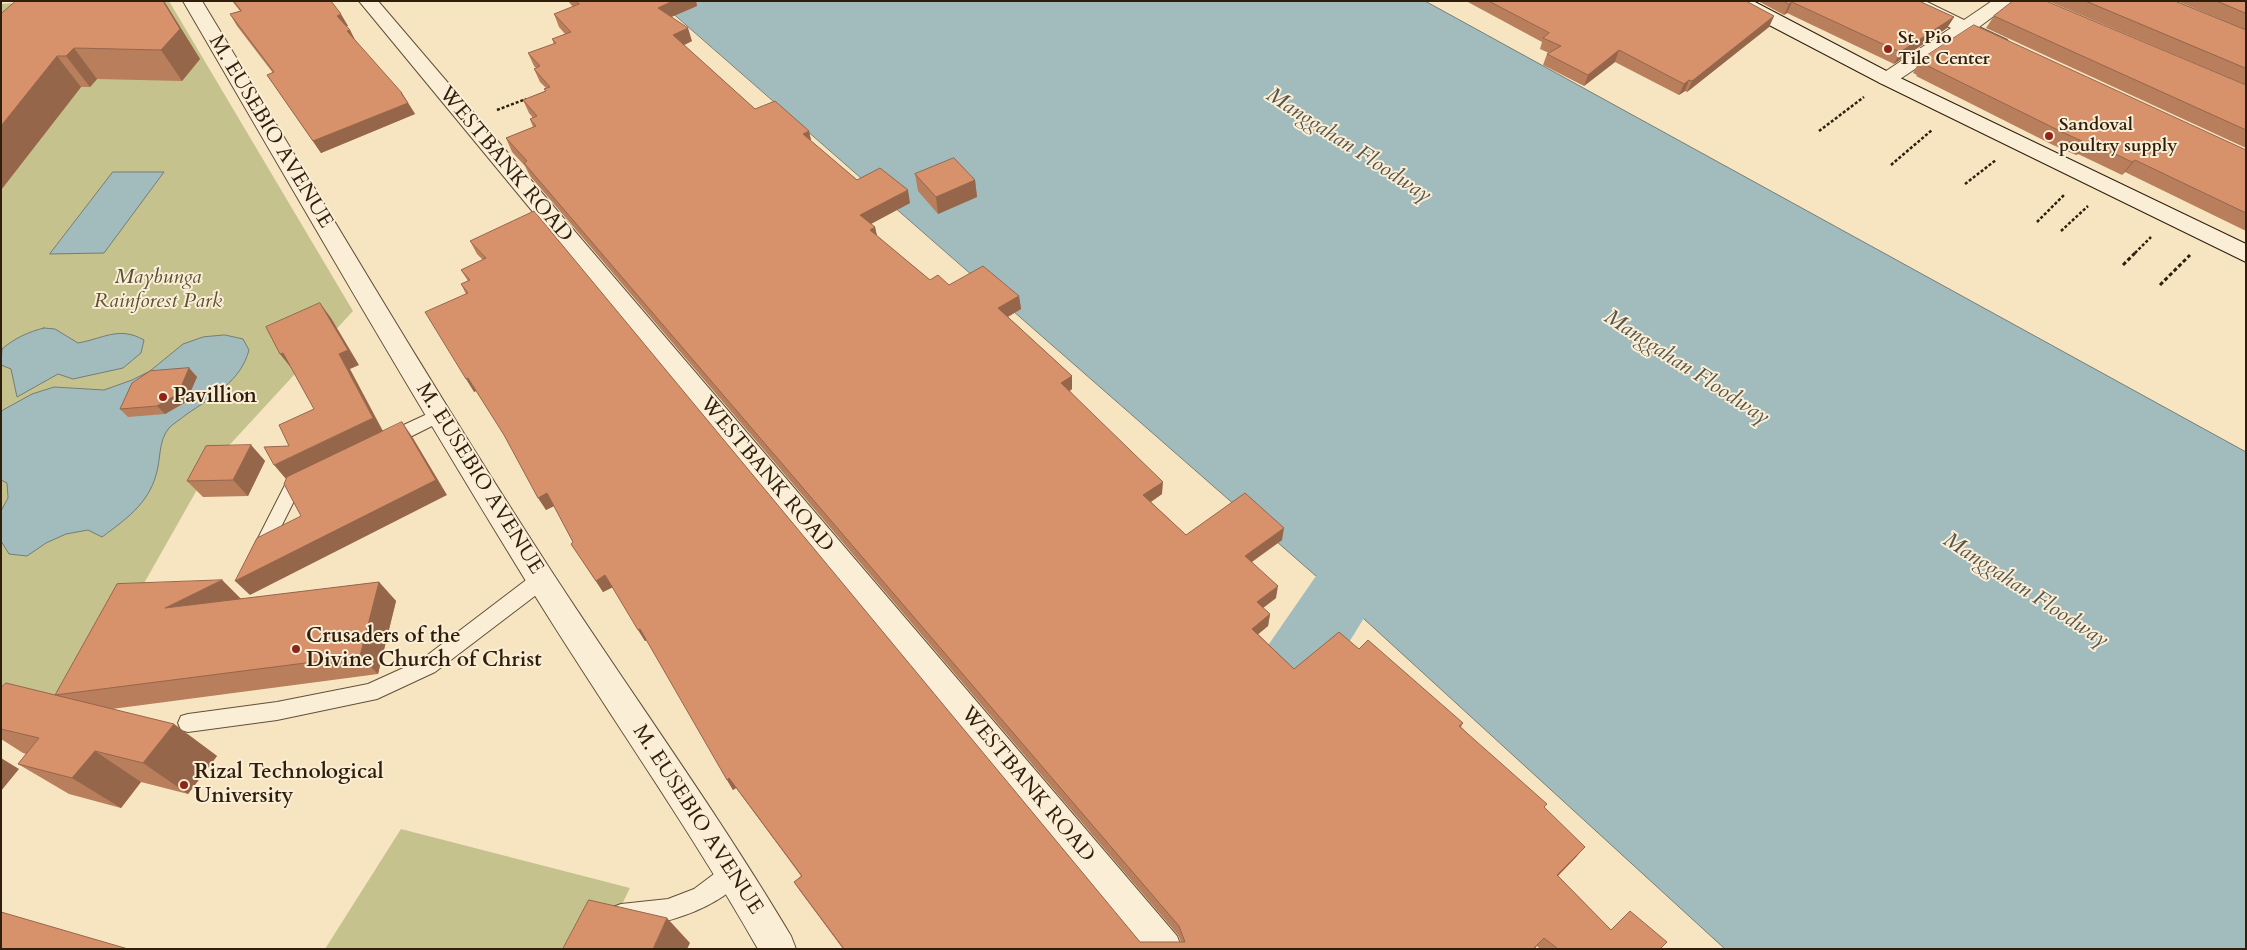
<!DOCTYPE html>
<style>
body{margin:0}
#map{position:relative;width:2247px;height:950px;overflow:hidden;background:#f7e5c2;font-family:Cardo,serif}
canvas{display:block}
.frame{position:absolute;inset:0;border:2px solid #2f1e0b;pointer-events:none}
</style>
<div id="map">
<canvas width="2247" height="950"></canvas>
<div class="frame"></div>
</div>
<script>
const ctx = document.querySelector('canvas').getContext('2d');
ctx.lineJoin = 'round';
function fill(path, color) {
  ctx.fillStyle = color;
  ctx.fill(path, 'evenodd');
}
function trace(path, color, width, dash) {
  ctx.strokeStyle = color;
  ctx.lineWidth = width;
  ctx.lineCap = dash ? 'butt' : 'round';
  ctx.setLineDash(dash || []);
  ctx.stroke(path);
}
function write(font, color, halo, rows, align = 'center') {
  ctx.font = font + ' Cardo,serif';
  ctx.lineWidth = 4;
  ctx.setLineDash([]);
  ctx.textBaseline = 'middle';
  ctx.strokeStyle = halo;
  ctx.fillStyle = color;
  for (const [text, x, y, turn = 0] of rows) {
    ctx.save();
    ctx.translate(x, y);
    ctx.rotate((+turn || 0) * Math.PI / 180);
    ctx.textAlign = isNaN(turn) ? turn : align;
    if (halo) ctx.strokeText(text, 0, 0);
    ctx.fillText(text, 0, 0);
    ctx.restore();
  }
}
fill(new Path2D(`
 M43,1H169L353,311L211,465L70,714L1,699V4Z
 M401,829L630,888L600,949H325Z`), '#c5c28e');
const water = new Path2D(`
 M659,1H1425L2246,452V949H1725L1340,597Z
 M113,172H164L104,253L50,254Z
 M44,328L55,329L78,343C105,338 119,326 144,340L141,353L123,368L73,379L58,374L17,397L11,369L1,365L2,349C15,338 28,332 44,328Z
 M225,335L243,339L249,350C241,381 212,397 187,414C181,419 174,423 169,428C158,441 161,460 156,475C148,504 125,520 102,537L88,530L66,534L46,543L27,556L9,554L1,541V511L8,498L7,483L1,480V412L3,410L32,394L54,387L104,390L132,380L150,371L183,344L203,337Z`);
fill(water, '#a2bcbe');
trace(water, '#747d76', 1);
fill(new Path2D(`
 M1340,568L1364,576L1374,597L1364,618L1319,691L1325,699L1336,723C1321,755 1316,758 1284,770L1258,760L1247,736L1254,720L1241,693L1251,670L1316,576Z`), '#a2bcbe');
const service = new Path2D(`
 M438,409L444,410L446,415L444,420L392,446L386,448L380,446L377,441L380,436Z
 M306,472L312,474L315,479L312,484L299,491L266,557L260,560L254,557L251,552L287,481Z
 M541,572L548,574L550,580L548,586L435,672L377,699L277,720L188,732L181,730L178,723L181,716L188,714L277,702L368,684L421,660L534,574Z
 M734,862L742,865L745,873C732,905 644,936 613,923L610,915L613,907L621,904L668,899L694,889L726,865Z`);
const minor = new Path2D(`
 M1900,1H1925L1964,20L1992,1H2014L1979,27L2007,40L2010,44L2007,48L2000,50L1993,48L1966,35L1894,83L1887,85L1880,83L1877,79L1880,75L1951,28L1902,5Z`);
const tertiary = new Path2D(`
 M183,1H202C317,191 429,383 550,569C630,692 716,810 791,936L796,949H758C687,824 604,708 529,586C410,393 297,197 183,1Z
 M359,1H378L1177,936L1182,949H1141Z`);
const secondary = new Path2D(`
 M1729,1H1753L1894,75L2246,244V262L1880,83L1731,5Z`);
trace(service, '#615039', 2);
trace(minor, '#615039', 2);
trace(tertiary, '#615039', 2);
trace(secondary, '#2f1e0b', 2);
trace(new Path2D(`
 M497,110L526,99
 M1819,131L1864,97
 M1891,165L1932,130
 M1965,184L1996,160
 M2037,222L2065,194
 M2061,231L2088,206
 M2135,253L2151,237`), '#2f1e0b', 2.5, [3, 2]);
trace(new Path2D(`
 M2123,265L2136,252
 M2160,285L2190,255`), '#2f1e0b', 3, [4, 2.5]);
fill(service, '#faeed7');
fill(minor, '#faeed7');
fill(tertiary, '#faeed7');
fill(secondary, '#faeed7');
fill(new Path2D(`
 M16,1H164L200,59L182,81L97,79L90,87H81L1,190V14Z
 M232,1H331L348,26H346L350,30L355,40L408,103L415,114L321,153L267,75L273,73L237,26L230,14L240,11Z
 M568,1H696L697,6L671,17L692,41L684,45L755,109L809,131L811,141L857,180L910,203L871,224L875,227L877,236L930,280L949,285L1019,296L1021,309L1008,317L1072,376V389L1070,391L1162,494L1151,502L1186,535L1282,540L1252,562L1276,598L1263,608L1270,614L1268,626L1258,634L1294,669L1359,649L1463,723L1461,727L1544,808L1577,856L1558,876L1611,930L1660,949H1540L1537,946L1535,949H843L800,891L794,882L801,876L736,788L733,790L647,640L645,641L613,587L603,592L571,544L573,542L554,506L546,510L505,435L476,391L474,392L466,294L461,284L468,281L461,270L483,260L477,254L470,241L1140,942H1181L1178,935L530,176L525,166L512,152L506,138L533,127L530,119L533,118L529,113L523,100L545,91L544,89L546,88L540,82L534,69L536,68L534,66L528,53L554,44L552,39L565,34L559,27L554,14L573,7Z
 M1466,1H1746L1774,16L1769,27L1687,92L1685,91L1679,95L1615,62L1584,86L1543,65L1547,54L1549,53L1540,49L1542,42Z
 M1758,1H1919L1954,17L1947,28L1894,64L1787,13L1784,15Z
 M2048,1H2175L2246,30V85Z
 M2177,1H2246V30Z
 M1994,16L2246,85V148L1986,28Z
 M1920,60L2246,150V231L2125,172L2122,175L2078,154L2076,155L2053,145L1916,76L1917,75L1913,73Z
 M915,174L975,180L977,197L938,214L918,191Z
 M189,368L197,377L186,402L165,414L128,417L120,409Z
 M251,445L265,461L248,496L203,497L187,481Z
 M222,580L241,599L379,582L396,601L378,674L112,709L174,724L217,756L188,794L141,782L121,808L69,794L18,764L26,754L23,753L1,739V688L55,695Z`), '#b97e5c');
fill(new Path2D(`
 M163,1H164L200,59L182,81L161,50Z
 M673,1H696L697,6L662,21L658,8Z
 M1792,2L1787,13L1784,15L1789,4Z
 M341,14L348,26L344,27L337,16Z
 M1774,16L1769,27L1687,92L1692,81Z
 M1954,17L1947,28L1894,64L1900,52Z
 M688,28L692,41L678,48L673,35Z
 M350,30L356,42L347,31Z
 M74,48L97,79L90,87L66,56Z
 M1619,50L1615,62L1584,86L1588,75Z
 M57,56L81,87L1,190V126Z
 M1689,80L1685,91L1679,95L1684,84Z
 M401,93H402L415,114L321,153L313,141Z
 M809,131L812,145L803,134Z
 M2088,141L2078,154L2076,155L2086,143Z
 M2135,160L2125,172L2122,175L2132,162Z
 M975,180L977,197L938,214L936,197Z
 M908,190L910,203L863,228L860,215Z
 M875,227L878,241L870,230Z
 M1019,296L1021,309L1000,321L998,308Z
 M320,303L331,318L359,365L350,369L384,433L286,479L274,465L373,418L339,354Z
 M283,353L295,368L292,369L280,354Z
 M189,368L197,377L186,402L165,414L157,406Z
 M1072,376V389L1062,395L1061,383Z
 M468,378L476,391L474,392L466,379Z
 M402,422L413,438L447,495L250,595L235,581Z
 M251,445L265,461L248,496L233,480Z
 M1163,482L1162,494L1143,507V495Z
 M547,493L554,506L546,510L538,498Z
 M1284,528L1282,540L1243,568L1245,556Z
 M605,575L613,587L603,592L596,581Z
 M222,580L242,600L165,608Z
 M379,582L396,601L378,674L360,656Z
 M1278,586L1276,598L1255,614L1257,602Z
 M1270,614L1268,626L1250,641L1252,629Z
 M640,629L647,640L645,641L638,630Z
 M174,724L217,756L188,794L143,763Z
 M95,751L141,782L121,808L72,778Z
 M1,758L19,769L1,791Z
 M729,778L736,788L733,790L727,780Z
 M1585,847L1577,856L1550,884L1557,875Z
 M667,918L690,943L687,949H653Z`), '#96664b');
const building = new Path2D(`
 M16,1H163L180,29L161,50L74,48L66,56H57L1,126V14Z
 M234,1H331L341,14L337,16L350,30L347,31L402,93H401L408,103L313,141L267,75L274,72L230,14L241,11Z
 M576,1H673L658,8L688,28L673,35L755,109L775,101L809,131L803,134L857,180L880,168L908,190L860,215L875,227L870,230L930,280L938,275L949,285L983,266L1019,296L998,308L1072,376L1061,383L1163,482L1143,495L1186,535L1245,493L1284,528L1245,556L1278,586L1257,602L1270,614L1252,629L1294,669L1339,632L1359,649L1368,640L1463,723L1459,726L1547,804L1544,807L1585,847L1557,875L1611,930L1630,911L1667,942L1660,949H1558L1544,938L1533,949H844L794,882L802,876L729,778L727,780L640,629L638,630L605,575L596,581L571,544L573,542L547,493L538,498L504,435L468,378L466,379L425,312L468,293L461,284L470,280L461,270L486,258L470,241L534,211L1140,942H1185L1179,926L524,163L527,161L506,138L536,126L530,119L537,116L523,100L546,91L544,89L550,87L534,69L540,66L528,53L556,43L552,39L571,32L554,14L579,4Z
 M1489,1H1746L1774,16L1692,81L1689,80L1684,84L1619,50L1588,75L1547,54L1561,46L1543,38L1549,33Z
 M1784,1H1919L1954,17L1900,52L1792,2L1789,4Z
 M2013,1H2046L2246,85V130L1994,16Z
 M2086,1H2175L2246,30V68Z
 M2217,1H2246V13Z
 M1974,25L2246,150V213L2135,160L2132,162L2088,141L2086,143L2062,132L1924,64L1926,62L1920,60Z
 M954,158L975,180L936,197L915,174Z
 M320,303L348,350L339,354L373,418L274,465L264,447L289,446L279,425L314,409L283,353L280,354L266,327Z
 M189,368L178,394L157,406L120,409L132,383L150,371Z
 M402,422L436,480L235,581L257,538L301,516L284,484L287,477Z
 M251,445L233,480L187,481L206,446Z
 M222,580L165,608L379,582L360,656L55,695L117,584Z
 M6,683L174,724L143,763L95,751L72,778L18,764L39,738L1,729V688Z
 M589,900L667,918L653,949H563Z
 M1,912L128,949H1Z`);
fill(building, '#d7926b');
trace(building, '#96664b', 1);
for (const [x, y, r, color] of [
 [1888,49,5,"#8f2418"],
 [2049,136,5,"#8f2418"],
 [163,397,5,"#8f2418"],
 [296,649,5,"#8f2418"],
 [184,785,5,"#8f2418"]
]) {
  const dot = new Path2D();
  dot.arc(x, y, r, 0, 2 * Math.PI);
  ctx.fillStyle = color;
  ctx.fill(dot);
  trace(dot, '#faeed7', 2);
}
write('bold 18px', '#2f1e0b', '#faeed7', [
 ["St. Pio",1898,39],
 ["Tile Center",1898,60],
 ["Sandoval",2059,126],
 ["poultry supply",2059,147]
], 'left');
write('21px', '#2f1e0b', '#faeed7', [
 ["M. EUSEBIO AVENUE",270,132,59],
 ["WESTBANK ROAD",505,165,50],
 ["WESTBANK ROAD",766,475,50],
 ["M. EUSEBIO AVENUE",479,479,58],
 ["WESTBANK ROAD",1027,785,50],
 ["M. EUSEBIO AVENUE",697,820,57]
]);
write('italic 21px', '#5c4f32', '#faeed7', [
 ["Maybunga",158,278],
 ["Rainforest Park",158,302]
]);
write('bold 21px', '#2f1e0b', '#faeed7', [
 ["Pavillion",173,397],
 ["Crusaders of the",306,637],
 ["Divine Church of Christ",306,661],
 ["Rizal Technological",194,773],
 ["University",194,797]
], 'left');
write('italic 22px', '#57554a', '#faeed7', [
 ["Manggahan Floodway",1348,146,33],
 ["Manggahan Floodway",1686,368,33],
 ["Manggahan Floodway",2025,591,33]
]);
</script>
